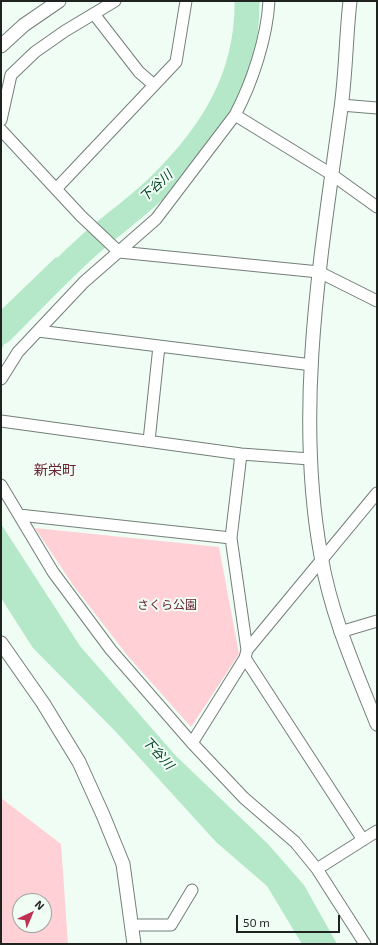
<!DOCTYPE html>
<meta charset="utf-8">
<style>
body{margin:0}
#map{position:relative;width:378px;height:945px;overflow:hidden;background:#f0fdf4;font-family:"Exo 2",sans-serif}
canvas{display:block}
.frame{position:absolute;inset:0;border:2px solid #1e2320;pointer-events:none}
.north{position:absolute;left:12px;top:893px;width:40px;height:40px;box-sizing:border-box;background:#f0fdf4;border:1px solid #9ca69f;border-radius:50%;rotate:44deg;font-size:11px;font-weight:700;line-height:16px;text-align:center;color:#1e2320}
.north::after{content:'';display:block;margin:auto;width:14px;height:18px;background:#c03052;clip-path:polygon(50% 0,100% 100%,50% 72%,0 100%)}
.scale{position:absolute;left:236px;top:915px;width:104px;height:18px;box-sizing:border-box;border:2px solid #1e2320;border-top:0;padding-left:5px;font-size:12px;line-height:14px;white-space:nowrap;color:#1e2320;-webkit-text-stroke:3px #f0fdf4;paint-order:stroke}
</style>
<div id="map">
<canvas width="378" height="945"></canvas>
<div class="frame"></div>
<div class="north">N</div>
<div class="scale">50 m</div>
</div>
<script>
const ctx = document.querySelector('canvas').getContext('2d');
ctx.lineJoin = 'round';
function fill(path, color) {
  ctx.fillStyle = color;
  ctx.fill(path, 'evenodd');
}
function trace(path, color, width, dash) {
  ctx.strokeStyle = color;
  ctx.lineWidth = width;
  ctx.lineCap = dash ? 'butt' : 'round';
  ctx.setLineDash(dash || []);
  ctx.stroke(path);
}
function write(font, color, halo, rows, align = 'center') {
  ctx.font = font + ' "Exo 2","Noto Sans JP",sans-serif';
  ctx.lineWidth = 4;
  ctx.setLineDash([]);
  ctx.textBaseline = 'middle';
  ctx.strokeStyle = halo;
  ctx.fillStyle = color;
  for (const [text, x, y, turn = 0] of rows) {
    ctx.save();
    ctx.translate(x, y);
    ctx.rotate((+turn || 0) * Math.PI / 180);
    ctx.textAlign = isNaN(turn) ? turn : align;
    if (halo) ctx.strokeText(text, 0, 0);
    ctx.fillText(text, 0, 0);
    ctx.restore();
  }
}
fill(new Path2D(`
 M35,528L219,547L239,654L191,727L127,655L73,585Z
 M1,798L61,844L68,944H1ZM20,901H44V925H20Z`), '#ffd0d5');
fill(new Path2D(`
 M56,257L80,270L6,340L1,351V310Z
 M1,524L80,646L175,755L268,844L304,885L337,944H302L267,886L216,842L116,732L33,648L1,598Z`), '#b5e8c8');
trace(new Path2D(`
 M1,332C29,304 57,274 87,247C111,225 138,207 161,184C213,133 248,76 247,1`), '#b5e8c8', 25);
const minor = new Path2D(`
 M94,14L139,72L154,85
 M341,105L377,108
 M235,115L331,174L377,207
 M1,120L11,75L35,52L65,31L115,1
 M1,130L81,216L119,252L319,272L377,301
 M56,189L176,62L186,1
 M38,331L312,365
 M1,379L18,352L84,282L156,219L235,115C252,83 267,38 269,1
 M1,421L241,454L310,459
 M149,441L159,346
 M1,485L53,572L111,650L192,743L244,798L295,842L317,869L365,944
 M19,515L231,538
 M340,632L377,621
 M247,650L377,493
 M245,658L363,840
 M192,743L245,658L247,650L231,538L241,454
 M317,869L377,831
 M132,925H171L192,890`);
const tertiary = new Path2D(`
 M350,1C346,36 346,72 341,108C321,256 294,408 321,556C331,615 355,669 377,724
 M1,46L24,25L59,1
 M1,643L43,703L79,762L103,815L123,864L134,944`);
trace(minor, '#737f78', 13);
trace(tertiary, '#737f78', 15);
trace(minor, '#fff', 11);
trace(tertiary, '#fff', 13);
write('12px', '#65202e', '#f0fdf4', [
 ["さくら公園",167,605]
]);
write('italic 13px', '#014326', '#f0fdf4', [
 ["下谷川",156,186,-43],
 ["下谷川",158,753,48]
]);
write('14px', '#682230', '#f0fdf4', [
 ["新栄町",55,470]
]);
</script>
